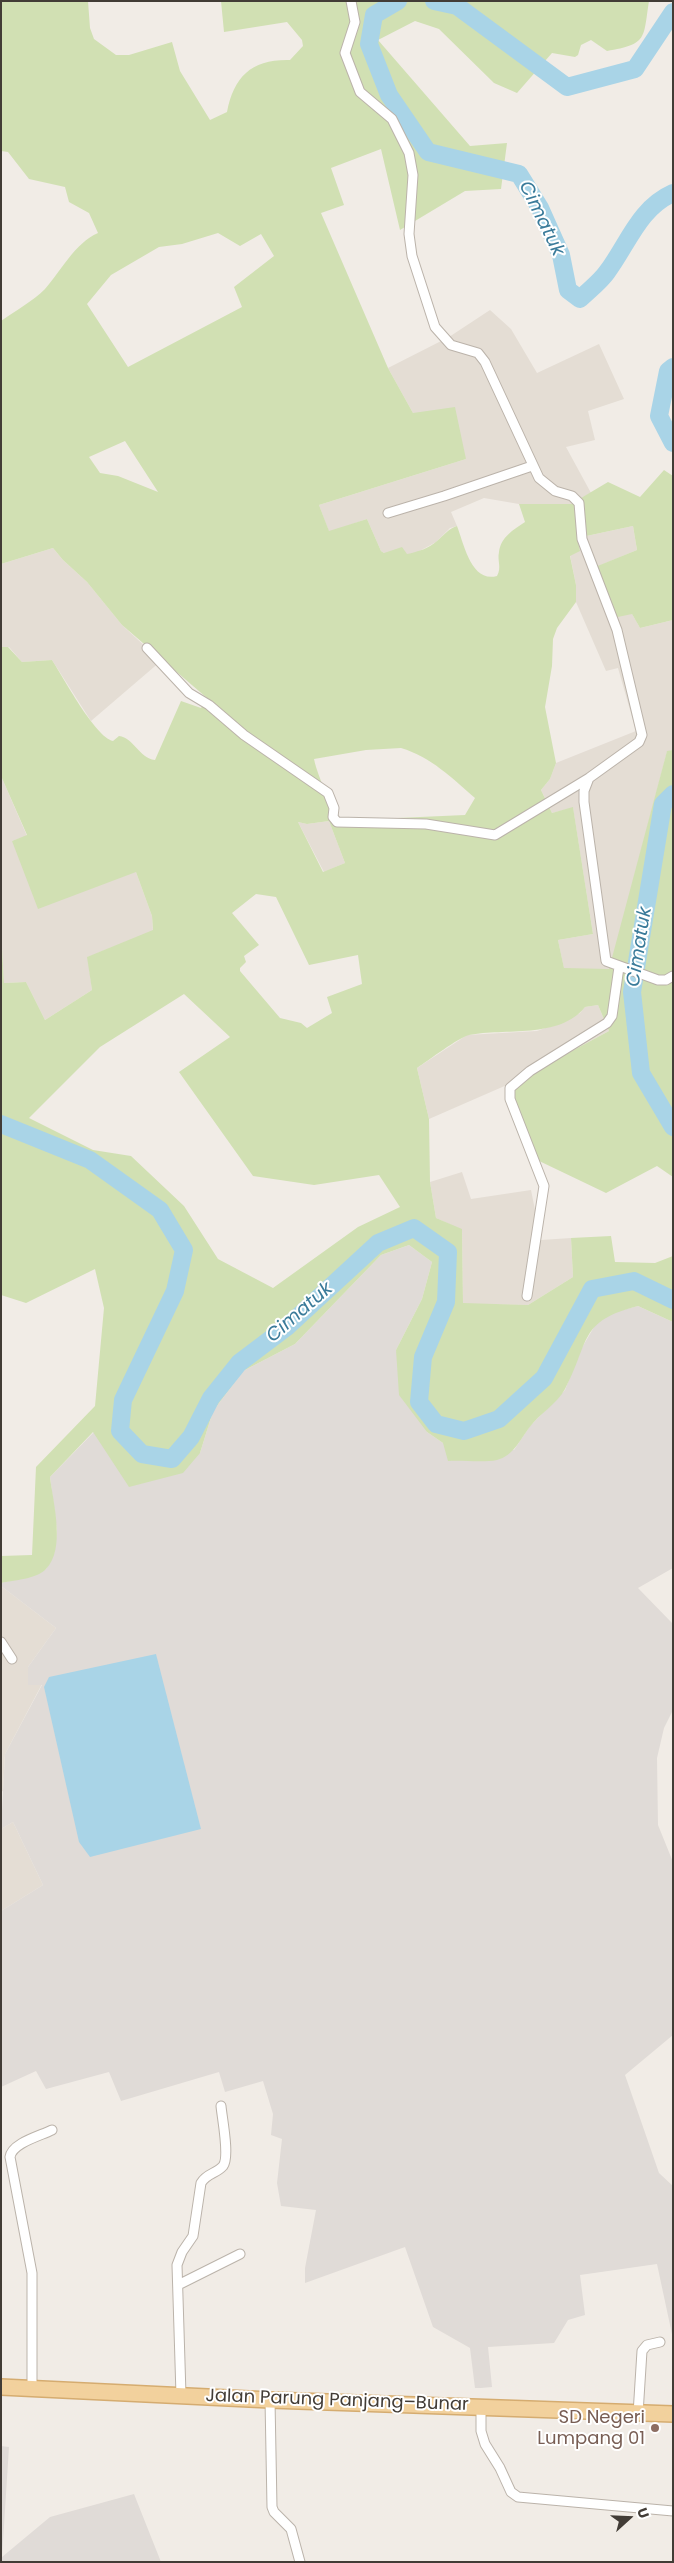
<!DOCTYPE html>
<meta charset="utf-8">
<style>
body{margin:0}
#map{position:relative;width:674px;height:2563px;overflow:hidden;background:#f1ece6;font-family:Poppins,sans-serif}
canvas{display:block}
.frame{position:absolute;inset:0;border:2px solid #423c36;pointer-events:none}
.north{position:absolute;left:604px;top:2493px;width:50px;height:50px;-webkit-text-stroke:4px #fff;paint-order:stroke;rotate:70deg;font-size:14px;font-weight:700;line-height:20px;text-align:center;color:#423c36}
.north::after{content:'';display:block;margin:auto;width:18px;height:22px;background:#423c36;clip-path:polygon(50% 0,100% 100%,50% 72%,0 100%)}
</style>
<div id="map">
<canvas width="674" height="2563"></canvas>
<div class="frame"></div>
<div class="north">U</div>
</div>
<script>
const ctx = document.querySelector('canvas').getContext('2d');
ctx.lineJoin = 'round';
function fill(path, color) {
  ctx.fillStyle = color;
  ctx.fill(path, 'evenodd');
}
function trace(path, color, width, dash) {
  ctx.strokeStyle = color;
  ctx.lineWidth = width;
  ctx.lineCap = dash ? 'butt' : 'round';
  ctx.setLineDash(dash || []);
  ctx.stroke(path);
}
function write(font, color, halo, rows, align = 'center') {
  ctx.font = font + ' Poppins,sans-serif';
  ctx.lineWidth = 4;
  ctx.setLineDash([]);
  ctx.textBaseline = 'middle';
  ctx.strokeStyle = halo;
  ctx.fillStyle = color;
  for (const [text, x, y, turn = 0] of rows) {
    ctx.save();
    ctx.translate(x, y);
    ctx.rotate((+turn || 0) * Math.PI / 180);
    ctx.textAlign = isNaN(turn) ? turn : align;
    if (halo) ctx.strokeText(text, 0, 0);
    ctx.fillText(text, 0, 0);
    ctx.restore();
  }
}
fill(new Path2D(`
 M490,310L511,329L537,373L599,344L624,399L588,411L595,440L566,447L591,493L571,504H519L484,498L451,512L457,526L450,528L436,542L416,553L407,555L384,553L381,551L367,519L329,532L319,505L466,459L413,413L388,368L449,337Z
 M633,526L637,550L596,567L632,614L640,628L673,620V750L667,752L610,969H564L558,940L593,934L573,808L552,813L541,790L550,779L556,763L636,731L618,668L606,671L576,602V585L570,555L577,538Z
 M53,548L63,560L87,582L122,625L161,661L91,721L52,660L22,662L9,647H1V564Z
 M1,776L27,836L12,841L136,872L152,916L153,931L88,957L92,990L45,1020L26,982L4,983L1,931Z
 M329,821L345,863L324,872L298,822L307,824Z
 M598,1005L609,1031L516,1081L429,1119L417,1068L467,1035L537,1031L569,1019L580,1013L585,1007Z
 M462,1172L471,1199L531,1190L541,1240L571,1238L573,1277L528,1305L463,1304L462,1230L436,1218L430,1182Z
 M1,1586L56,1628L28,1667L42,1684L5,1754L3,1791L1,1792Z
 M13,1822L43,1885L1,1911V1829Z`), '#e4ddd4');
fill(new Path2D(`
 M409,1245L432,1262L422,1299L396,1350L427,1432L443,1443L514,1450L530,1426L565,1390L580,1351L597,1322L614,1312L638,1306L673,1322V1568L638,1588L673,1624V1710L664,1728L657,1758L658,1825L673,1862V2035L625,2075L659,2173L673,2186V2339L657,2264L580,2275L585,2315L568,2320L554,2343L488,2347L492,2387L481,2388H475L470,2348L433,2327L405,2247L305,2283V2268L316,2210L281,2206L277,2183L282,2139L271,2135L273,2114L263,2081L225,2092L219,2072L121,2101L109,2072L46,2089L36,2071L1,2087V1911L43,1885L13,1822L1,1829L5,1754L42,1685H28V1667L56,1628L1,1586V1583L34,1575L46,1569L54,1554L57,1530L50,1477L94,1432L200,1453L213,1411L243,1371L295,1344L381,1255Z
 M1,2446L9,2447L2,2557L50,2517L134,2494L161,2562H1Z`), '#e0dbd7');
fill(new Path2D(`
 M1,1H88L90,28L94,39L116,55H129L172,42L180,71L210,120L227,112C234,76 252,59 290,60L303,46L302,40L287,22L224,32L221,1H649C643,39 648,44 607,51L591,40L581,45L578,55L575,57L552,53L517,93L494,83L439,29L415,21L378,40L470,146L507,143L501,189L465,191L400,230L381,149L331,168L344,205L321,213L388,368L413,413L455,407L466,459L319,505L329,531L367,519L381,551L384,553L402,547L407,554C418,552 429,548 437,541C444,535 448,529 457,526C464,544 471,583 497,576C502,567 497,561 499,552C501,537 513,530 525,522L519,504H571L608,482L640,497L664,470L673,476V620L640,628L632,614L613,618L595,567L637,550L633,526L577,538L580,551L570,556L576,585V602L557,628L553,639L552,666L545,707L556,763L550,779L541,790L552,813L573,807L593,934L558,940L564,968L609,969L667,751L673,750V1177L657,1166L606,1193L535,1159L510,1099L516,1081L609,1031L598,1005L585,1007C560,1039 504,1028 469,1035C458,1038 429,1060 417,1068L429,1119L430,1182L436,1218L462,1229L463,1303L528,1305L573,1277L571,1238L611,1236L615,1262L655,1263L673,1256V1322L638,1306C578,1321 590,1342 565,1389C557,1404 539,1414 529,1428C520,1440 513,1456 497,1460C483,1463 463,1460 448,1461L443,1443L427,1432L399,1395L396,1350L422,1299L432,1262L409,1245L381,1255L295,1344L243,1371L213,1411L200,1453L183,1473L129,1487L93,1432L50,1477C53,1502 66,1549 46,1569C37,1579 14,1580 1,1583V1556L32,1555L36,1467L95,1406L104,1308L95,1269L26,1303L1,1295V931L4,983L26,982L45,1020L92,990L87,957L153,930L152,916L136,872L38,909L12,841L27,835L1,776V647H8L22,662L52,660C63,677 95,737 113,741L119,736C134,738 139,758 155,760L181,701L201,708L207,698L122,625L87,582L63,560L53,548L1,564V321C15,311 33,301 45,289C61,271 75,243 98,233L89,213L69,202L65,187L29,179L8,152L1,151ZM218,233L240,246L261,234L274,256L234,287L242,307L128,367L87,304L111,275L159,247L182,244ZM125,441L158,492L118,476L100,473L89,457ZM401,748C431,757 452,778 475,798L465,815L330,821C333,802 318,779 314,759L366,750ZM329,821L345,863L323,872L298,822L307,824ZM256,894L276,897L309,965L358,955L362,984L327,997L332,1013L307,1028L301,1023L280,1018L240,971V968L246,962L244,956L259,945L232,913ZM184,994L230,1037L179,1072L253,1176L314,1185L379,1175L400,1207L358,1227L273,1288L218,1259L184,1206L131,1156L93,1150L29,1118L100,1047Z`), '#d1e0b3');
fill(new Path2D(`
 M156,1654L201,1829L90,1857L79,1842L44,1687L49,1677Z`), '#a9d4e7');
trace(new Path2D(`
 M398,1L374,15L369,44L389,95L428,152L519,174L540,208L561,255L568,290L580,299C589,290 600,282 607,272C628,244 639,208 673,193
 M434,1L457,6L567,87L635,69L673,12
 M673,367L668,371L659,416L673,443
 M673,794L663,804L632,992L641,1073L673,1127
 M1,1124L90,1160L160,1210L184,1250L175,1291L123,1400L120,1431L142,1454L172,1459L191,1437L211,1398L239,1363L288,1326L378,1243L414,1228L448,1252L446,1302L423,1357L419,1402L436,1424L464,1431L499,1419L544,1378L592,1289L634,1281L673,1300`), '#a9d4e7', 18);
const minor = new Path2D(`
 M388,513L444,496L532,466
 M147,648L189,693L209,705L244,735L328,793L334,808L333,817L337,822L426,824L495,835L589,778L639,742L642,735L617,630L582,539L579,503L572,496L555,491L539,478L485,362L478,353L451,345L435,327L412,256L409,234L413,175L409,153L392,119L360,92L345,53L355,22L351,1
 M589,778L584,791V802L606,961L658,980H666L673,976
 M527,1296L544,1186L510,1099V1088L530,1071L607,1023L612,1016L619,967
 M1,1642L12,1659
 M178,2285L240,2254
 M32,2390V2273L10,2157C12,2143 40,2136 52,2130
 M181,2395L177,2265L182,2252L193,2236L201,2183C207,2173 216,2174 223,2166C230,2157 222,2118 221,2106
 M270,2400L272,2507L274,2512L291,2529L300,2562
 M481,2407V2431L485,2444L500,2468L511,2492L518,2497L673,2511
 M638,2414L642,2351L647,2345L660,2342`);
const primary = new Path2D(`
 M1,2387L270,2400L673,2414`);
trace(minor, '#bbb3aa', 11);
trace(primary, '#d5ac70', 18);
trace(minor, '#fff', 9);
trace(primary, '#f2d19d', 15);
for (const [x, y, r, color] of [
 [655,2428,5,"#8d6e63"]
]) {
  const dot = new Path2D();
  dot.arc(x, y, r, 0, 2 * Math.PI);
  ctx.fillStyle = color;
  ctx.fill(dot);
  trace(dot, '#fff', 2);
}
write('18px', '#423c36', '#fff', [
 ["Jalan Parung Panjang–Bunar",337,2401,2]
]);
write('18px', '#785e54', '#fff', [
 ["SD Negeri",645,2418],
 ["Lumpang 01",645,2439]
], 'right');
write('italic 19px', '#3a7b9a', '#fff', [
 ["Cimatuk",541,219,64],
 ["Cimatuk",640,947,-81],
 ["Cimatuk",300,1313,-41]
]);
</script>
